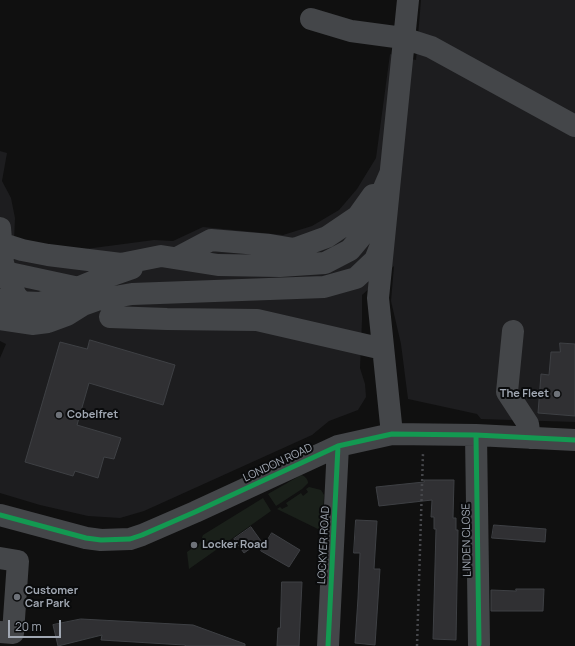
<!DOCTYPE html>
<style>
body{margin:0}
#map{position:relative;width:575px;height:646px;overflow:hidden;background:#101010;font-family:Manrope,sans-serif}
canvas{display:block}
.scale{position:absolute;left:8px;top:620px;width:53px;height:18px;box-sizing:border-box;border:2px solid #a0a7b2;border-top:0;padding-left:5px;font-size:12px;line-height:14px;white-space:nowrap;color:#a0a7b2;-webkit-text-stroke:3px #0a0b0c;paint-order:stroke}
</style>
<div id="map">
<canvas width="575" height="646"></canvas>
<div class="scale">20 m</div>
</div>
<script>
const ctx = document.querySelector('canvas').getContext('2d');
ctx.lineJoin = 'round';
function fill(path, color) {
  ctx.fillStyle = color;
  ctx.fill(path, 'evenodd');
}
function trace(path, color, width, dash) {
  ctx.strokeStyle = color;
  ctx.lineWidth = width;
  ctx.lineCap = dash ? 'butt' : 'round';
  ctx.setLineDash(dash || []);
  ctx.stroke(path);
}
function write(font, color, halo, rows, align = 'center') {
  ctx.font = font + ' Manrope,sans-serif';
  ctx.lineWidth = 4;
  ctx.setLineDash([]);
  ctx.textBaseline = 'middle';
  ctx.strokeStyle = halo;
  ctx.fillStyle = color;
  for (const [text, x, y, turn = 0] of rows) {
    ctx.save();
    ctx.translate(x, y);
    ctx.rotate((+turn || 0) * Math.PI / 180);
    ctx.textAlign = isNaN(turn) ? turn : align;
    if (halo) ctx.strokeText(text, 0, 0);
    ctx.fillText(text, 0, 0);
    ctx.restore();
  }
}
fill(new Path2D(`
 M421,0H575V422L481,419L477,414L408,399L401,344L391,301L394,266L362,295V320L360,368L365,384L366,397L358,410L329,421L312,435L144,511L120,518L88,516L40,505L0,493V358L6,344L0,341V151L7,153L2,181L11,198L15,218L14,241L78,250L154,240L173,241L203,227L283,235L312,226L339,210L357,189L376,158L390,54L416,60Z`), '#1d1d1f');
fill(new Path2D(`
 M301,475C305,476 308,479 308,483L302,489L276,506L268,494Z
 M309,487L321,490L324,495L322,531L277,509L280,507L282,509L288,506L286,503L301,493L303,496L308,492L306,489Z
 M263,498L271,511L189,569L187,552L200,543L203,535Z`), '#1a201a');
const building = new Path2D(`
 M90,340L175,365L163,405L89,383L77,425L121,438L114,459L104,457L98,478L75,471L73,476L25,462L60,342L87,349Z
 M560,343L575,344V416L538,413L541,374L549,375L551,352H560Z
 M424,480H454L453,518H456V530H458L456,640L433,639L436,529H434V517H431L432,500L379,506L376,487L424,482Z
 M356,520L377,521L374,569H380L375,645L355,643L358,598L360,553H354Z
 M494,525L546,529L545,542L492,538Z
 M251,527L261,541L244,553L234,539Z
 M272,533L300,550L289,567L261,551Z
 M282,582H302L299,646H277L278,628H280Z
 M516,589H544L543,611H491V590L516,591Z
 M81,619L193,625L245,644V646H187L184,645L101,640L102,635L58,646L53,625Z`);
fill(building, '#303033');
trace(building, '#3e4044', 1);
trace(new Path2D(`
 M417,646L423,453`), '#46474b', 2.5, [2, 3]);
trace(new Path2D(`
 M311,19L351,31L403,38L431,47L575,126
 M0,228L3,263L9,281L16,296L29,309H31
 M0,243L22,250L48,255L121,264L161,256L218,265L280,266L325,263L350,250L365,232L390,174
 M177,258L211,240L270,245L294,249L327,237L358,216L373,195
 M0,271L79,288
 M0,300L13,302L41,303L92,282L132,268
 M110,317L167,319L257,320L383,349
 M0,319L32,324L48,322L67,315L83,305L97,300L132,294L324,287L356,278L375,260L381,245
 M513,331L507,392L528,424L530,438
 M392,434L378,298L408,0
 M476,435L479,644
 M0,515L86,538L101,540L130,539L142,535L195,512L338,446L392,434L476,435L575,440
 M0,558L18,561L13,633L0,632
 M328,646L338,446`), '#444649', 22);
trace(new Path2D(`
 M476,435L479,644
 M0,515L86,538L101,540L130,539L142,535L195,512L338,446L392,434L476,435L575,440
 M328,646L338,446`), '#139951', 5);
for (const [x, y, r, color] of [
 [557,394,4,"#6e7279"],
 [59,415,4,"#6e7279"],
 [194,545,4,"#6e7279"],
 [17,597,4,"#6e7279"]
]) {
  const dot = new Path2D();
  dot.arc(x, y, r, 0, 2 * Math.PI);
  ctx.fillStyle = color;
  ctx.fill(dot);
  trace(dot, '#0a0b0c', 1.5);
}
write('bold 11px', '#a0a7b2', '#0a0b0c', [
 ["The Fleet",549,394,"right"],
 ["Cobelfret",67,415],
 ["Locker Road",202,545],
 ["Customer",25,591],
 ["Car Park",25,604]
], 'left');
write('11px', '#a0a7b2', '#0a0b0c', [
 ["LONDON ROAD",278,463,-25],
 ["LINDEN CLOSE",467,540,-91],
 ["LOCKYER ROAD",324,545,-87]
]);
</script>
